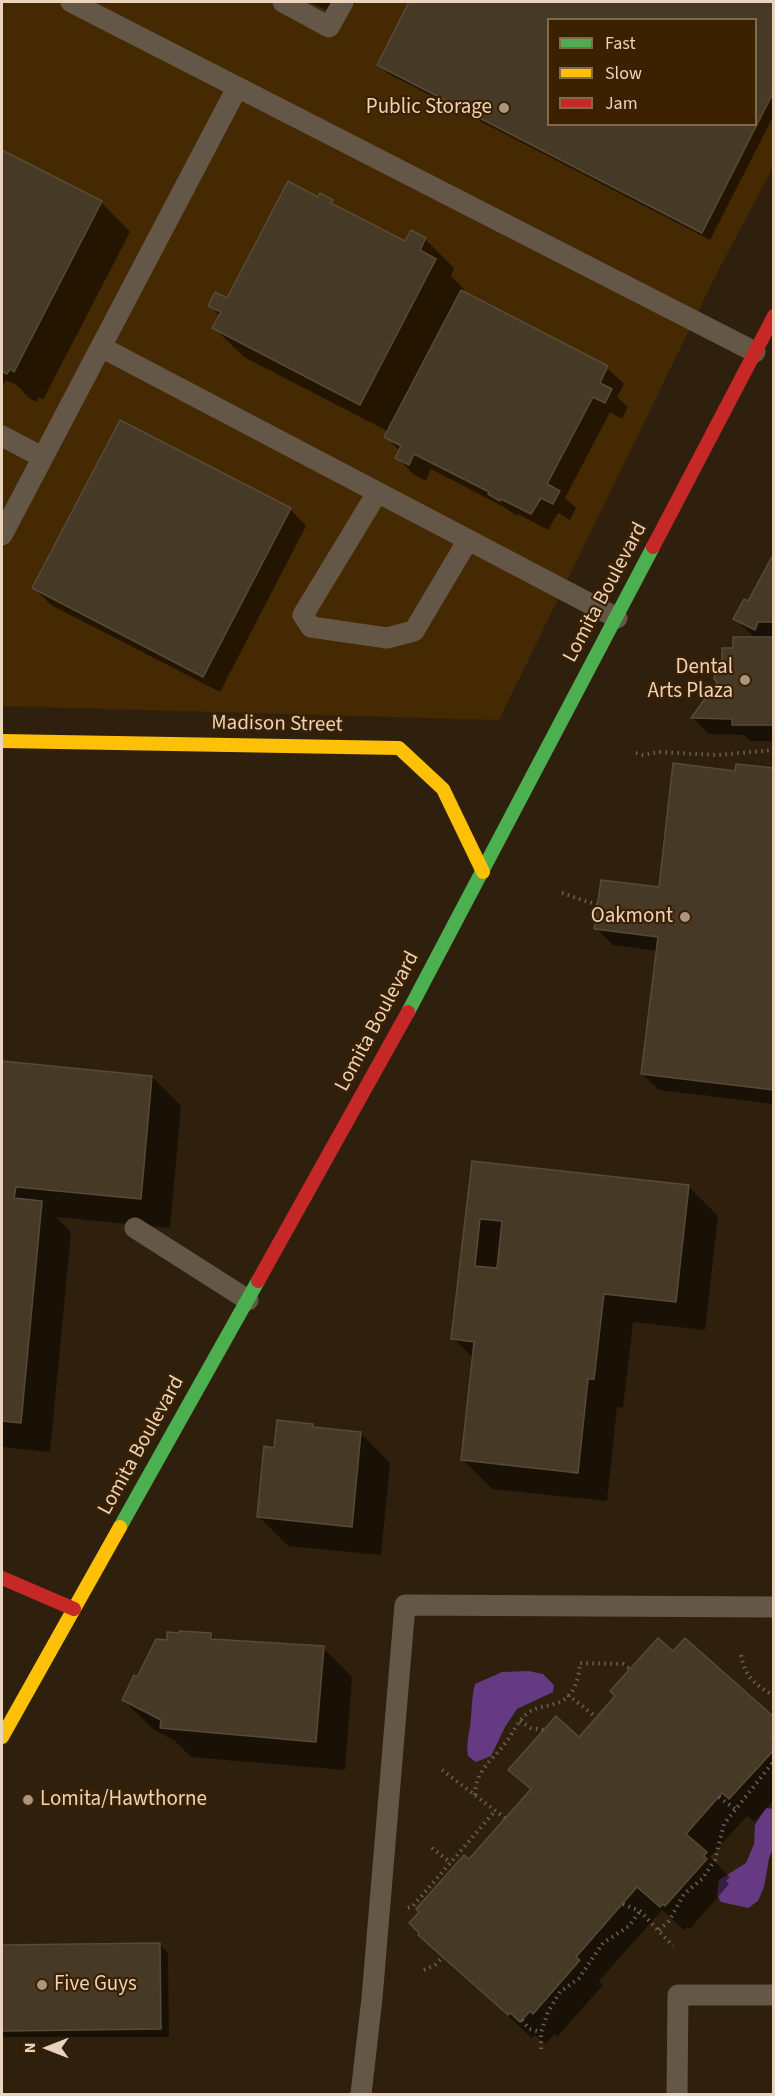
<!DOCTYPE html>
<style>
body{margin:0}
#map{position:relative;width:775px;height:2096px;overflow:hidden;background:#2f200d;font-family:"Source Sans 3",sans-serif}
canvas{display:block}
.frame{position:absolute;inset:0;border:3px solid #ead4be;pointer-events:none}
.legend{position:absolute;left:547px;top:18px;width:210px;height:108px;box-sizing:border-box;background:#3c2100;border:2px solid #82694c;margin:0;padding:8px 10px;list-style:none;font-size:18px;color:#ead4be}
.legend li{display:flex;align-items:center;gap:12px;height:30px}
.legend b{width:30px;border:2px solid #82694c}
.north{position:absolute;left:18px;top:2018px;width:60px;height:60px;-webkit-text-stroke:4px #3c2100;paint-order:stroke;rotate:270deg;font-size:16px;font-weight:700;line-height:24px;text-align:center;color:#ead4be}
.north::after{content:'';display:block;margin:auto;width:21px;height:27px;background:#ead4be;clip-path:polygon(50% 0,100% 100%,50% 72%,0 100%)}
</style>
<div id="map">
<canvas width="775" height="2096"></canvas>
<div class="frame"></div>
<ul class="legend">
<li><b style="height:8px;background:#4caf50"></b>Fast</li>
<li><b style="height:8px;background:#ffc107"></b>Slow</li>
<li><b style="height:8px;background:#c62828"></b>Jam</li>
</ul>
<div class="north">N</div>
</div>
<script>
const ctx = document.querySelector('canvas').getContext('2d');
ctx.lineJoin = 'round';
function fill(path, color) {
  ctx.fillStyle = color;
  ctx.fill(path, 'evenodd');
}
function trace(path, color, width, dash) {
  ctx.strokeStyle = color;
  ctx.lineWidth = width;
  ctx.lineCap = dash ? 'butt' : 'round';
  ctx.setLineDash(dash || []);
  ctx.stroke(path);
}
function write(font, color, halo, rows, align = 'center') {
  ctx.font = font + ' "Source Sans 3",sans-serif';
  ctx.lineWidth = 4.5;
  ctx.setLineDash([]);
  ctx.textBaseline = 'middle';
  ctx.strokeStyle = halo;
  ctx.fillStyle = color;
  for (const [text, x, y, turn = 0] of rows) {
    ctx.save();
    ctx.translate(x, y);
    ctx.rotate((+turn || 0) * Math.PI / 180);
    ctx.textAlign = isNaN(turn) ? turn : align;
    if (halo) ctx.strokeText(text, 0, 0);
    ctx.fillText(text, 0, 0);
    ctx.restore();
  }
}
fill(new Path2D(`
 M2,2H773V167L715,277L499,720L2,706ZM548,20H756V124H548Z`), '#452902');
fill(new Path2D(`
 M528,1671L543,1674L554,1685L553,1692L517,1709L505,1727L491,1756L476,1762L468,1756C466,1737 470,1734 471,1718C472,1706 472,1696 475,1684L502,1672Z
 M766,1808L773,1809V1849L769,1858L764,1887L758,1901L748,1908L721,1902L717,1895L719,1880L746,1863L754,1844L755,1825Z`), '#653a82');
fill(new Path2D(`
 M310,2H333L328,11Z
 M411,2H774V115L710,240L387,73L379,65ZM548,20H756V124H548Z
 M2,151L101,202L130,232L43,400L39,397L37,402L29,398L18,386L6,380L4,384L2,383Z
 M319,199L332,201L340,209L406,243L425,239L454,268L451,276L464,289L463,292L607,368L624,384L617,397L628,407L622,419L610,412L565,498L576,508L570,520L558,513L548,530L518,514L517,516L502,506L431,469L426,481L413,474L397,457L400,451L386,437L389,432L244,357L214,328L220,316L210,306L228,300Z
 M290,509L306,526L220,692L51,605L34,588Z
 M774,556V741H750L744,735L709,734L693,718L719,682L734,649L759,639L752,635L735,619L749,603Z
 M774,770V1104L659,1090L642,1074L657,951L613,945L596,928L660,889L736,772Z
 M2,1063L152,1077L181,1106L170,1228L56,1217L71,1232L50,1452L2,1447Z
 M473,1162L689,1187L718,1216L705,1330L633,1322L623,1408L617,1407L607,1501L492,1489L462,1459L474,1359L453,1338Z
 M312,1425L316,1429L360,1433L390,1463L381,1555L288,1546L259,1517L276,1449Z
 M211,1635L217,1641L323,1648L352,1677L345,1770L191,1757L174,1740L153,1729L123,1700L168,1642Z
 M673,1653L774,1719V1800L754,1822L747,1816L710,1857L730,1877L726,1881L729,1884L690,1929L687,1927L684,1930L662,1910L599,1981L603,1985L558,2036L555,2034L545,2044L535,2035L532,2038L420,1935L469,1861L532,1791L510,1770L579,1739Z
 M160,1945L168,1953L169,2037H2V1946Z`), '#0007');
const building = new Path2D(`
 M409,2H774V91L702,233L377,65ZM548,20H756V124H548Z
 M2,150L102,201L14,372L10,369L7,374L2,371Z
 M288,181L318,197L320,193L333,200L331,203L405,241L411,230L426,238L420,250L436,259L360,405L212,328L221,312L208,306L215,292L227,298Z
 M461,290L608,366L600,383L612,389L605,403L593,397L547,484L560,491L553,504L541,498L531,514L501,499L500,501L488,494L489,492L414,454L409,465L395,458L401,446L384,437Z
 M120,420L291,508L203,677L32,588Z
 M774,553V622H758L755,630L733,619L744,599L748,601Z
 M733,637H774V725H732V719L691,718L717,682L714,679L715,674L717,670L722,669V648H733Z
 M673,763L735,771L736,764L774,768V1090L641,1074L658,937L594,929L601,880L659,887Z
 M2,1061L152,1076L141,1199L16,1187L14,1198L42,1201L21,1423L2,1421Z
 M472,1161L689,1185L676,1302L604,1294L594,1379H588L578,1473L461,1460L474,1342L451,1339ZM480,1219L502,1221L497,1268L475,1266Z
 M277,1420L313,1424V1427L361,1432L352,1527L257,1517L264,1446L274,1448Z
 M179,1631L211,1633V1639L324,1646L316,1742L160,1728L161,1720L122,1700L134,1675L137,1677L156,1639L167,1640V1632L179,1633Z
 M658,1638L673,1651L685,1638L774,1717V1734L770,1738L774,1741V1750L729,1799L722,1793L686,1834L707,1852L704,1856L707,1859L665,1906L663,1904L660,1907L637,1887L576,1957L580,1960L533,2014L530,2011L520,2022L510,2013L508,2015L418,1935L419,1933L409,1923L419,1912L416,1909L464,1855L469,1859L531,1789L508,1770L556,1716L579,1737L615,1696L610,1691Z
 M160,1943L161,2029L2,2031V1945Z`);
fill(building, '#463a26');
trace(building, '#574b37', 1.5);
trace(new Path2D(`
 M636,753L643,755L659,752L717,755L774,750
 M562,893L597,905
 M741,1655C746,1679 754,1683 774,1696
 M568,1695L596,1717
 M520,1721L531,1728L544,1730
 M772,1751L774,1752
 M442,1770L505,1818
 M475,1795C475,1772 491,1761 504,1745C513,1734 517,1721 529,1712C539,1706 550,1706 560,1702C575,1695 579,1677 580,1663L623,1664L630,1669
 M719,1797L735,1809
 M432,1848L451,1863
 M623,1904L640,1911L673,1946
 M408,1908L413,1906L495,1811
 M659,1930L669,1921L684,1894L702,1879L715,1860L724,1824L774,1761
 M424,1970L435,1965L443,1957
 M522,2020L529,2029L541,2032
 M541,2049V2032L548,2012L560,1992L579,1978L603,1943L629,1926L640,1911`), '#6b6052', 4, [1.5, 4.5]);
trace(new Path2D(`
 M71,2L755,352
 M283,2L329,27L343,2
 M101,347L617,618
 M2,436L42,457
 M377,493L303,615L311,627L387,638L414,631L468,540
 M2,535L237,88
 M135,1228L248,1300
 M361,2094L372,1998L405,1605L774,1607
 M677,2094L678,1995H774`), '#655747', 21);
trace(new Path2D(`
 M408,1012L653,547
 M120,1527L258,1281`), '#4caf50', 14);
trace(new Path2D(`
 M2,741L399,748L443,789L483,872
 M2,1737L120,1527`), '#ffc107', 14);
trace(new Path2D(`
 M653,547L774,316
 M258,1281L408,1012
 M2,1578L74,1609`), '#c62828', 14);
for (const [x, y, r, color] of [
 [504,108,6,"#a99580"],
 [745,680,6,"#a99580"],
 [685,917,6,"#a99580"],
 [28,1800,6,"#a99580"],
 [42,1985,6,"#a99580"]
]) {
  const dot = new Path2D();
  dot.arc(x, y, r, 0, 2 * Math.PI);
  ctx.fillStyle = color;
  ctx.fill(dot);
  trace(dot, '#3c2100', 2);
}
write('21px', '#ead4be', '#3c2100', [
 ["Public Storage",492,108],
 ["Dental",733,668],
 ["Arts Plaza",733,692],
 ["Oakmont",673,917],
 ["Lomita/Hawthorne",40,1800,"left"],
 ["Five Guys",54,1985,"left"]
], 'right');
write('21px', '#ead4be', '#3c2100', [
 ["Lomita Boulevard",606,593,-62],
 ["Madison Street",277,725,1],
 ["Lomita Boulevard",378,1022,-62],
 ["Lomita Boulevard",142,1446,-61]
]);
</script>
